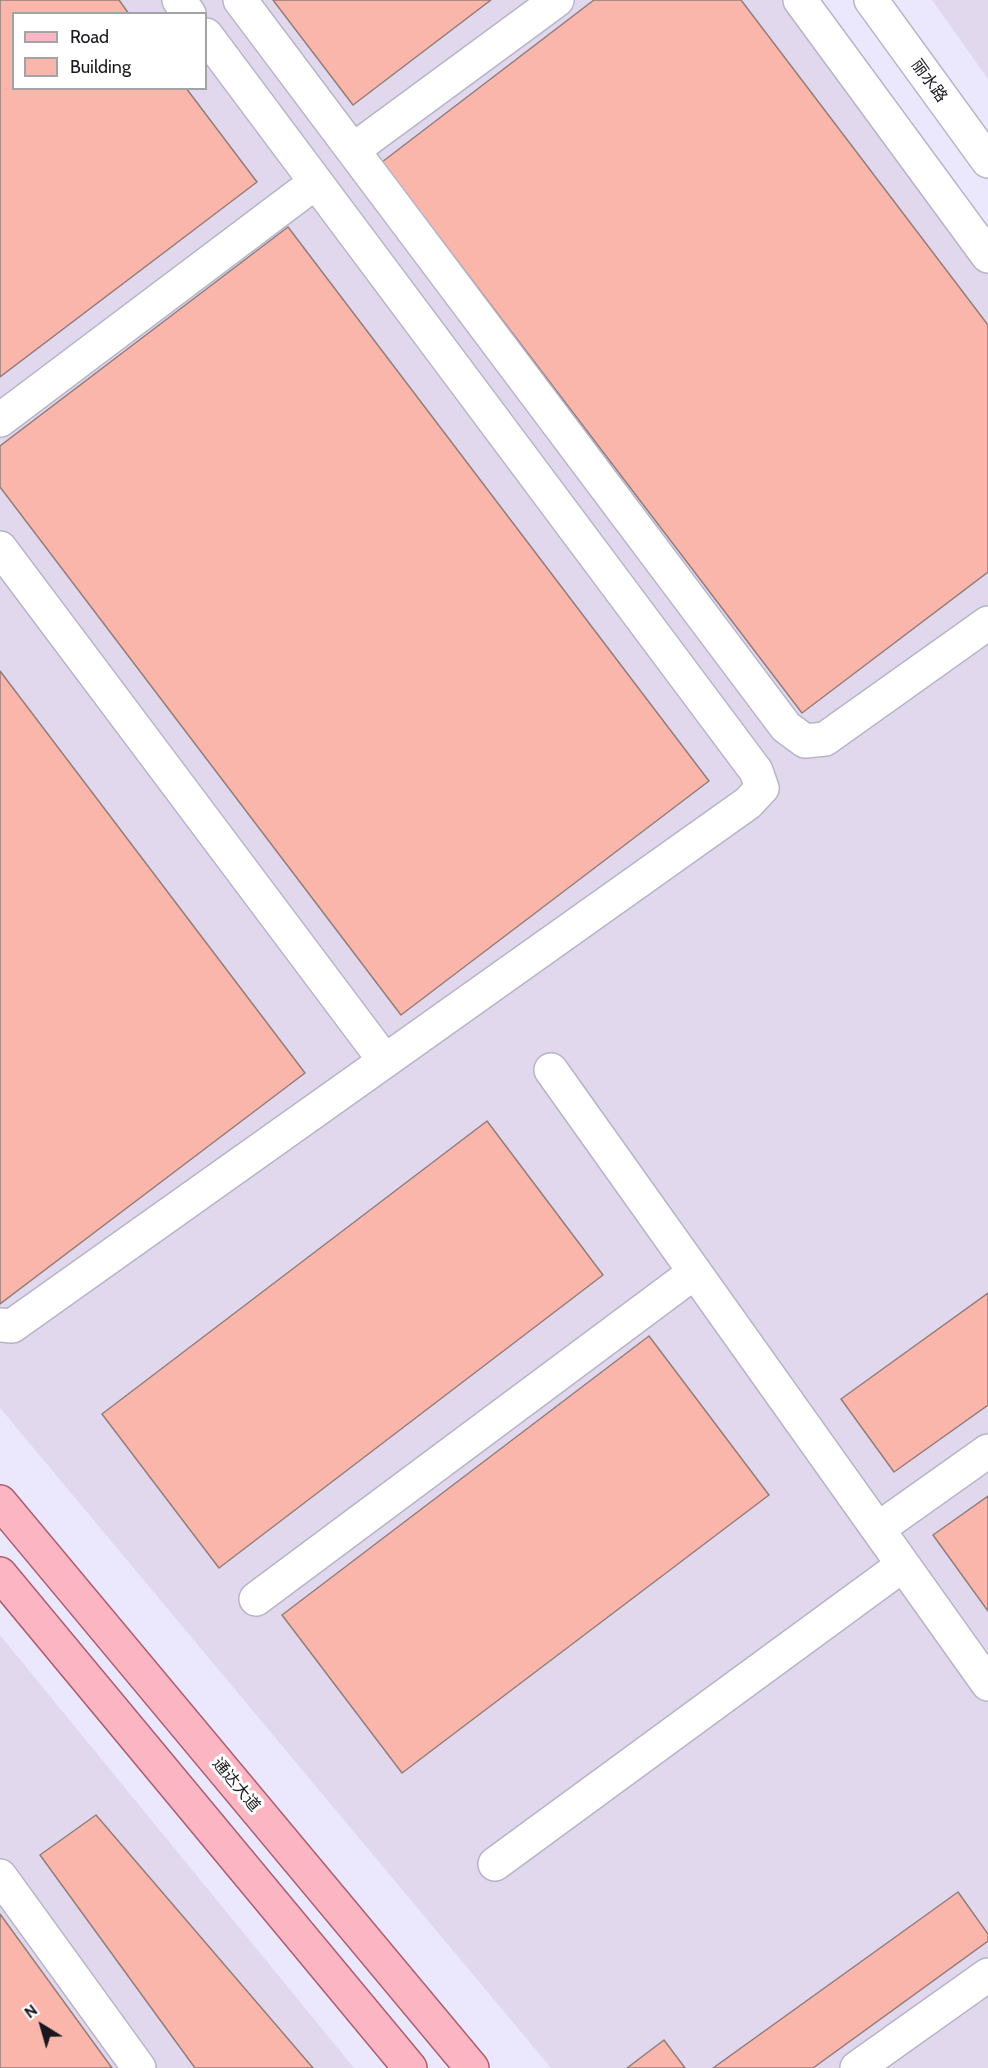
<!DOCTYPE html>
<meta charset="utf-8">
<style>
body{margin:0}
#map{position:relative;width:988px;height:2068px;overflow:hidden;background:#ebe8fd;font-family:Cabin,sans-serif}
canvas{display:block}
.legend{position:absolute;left:12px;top:12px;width:195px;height:78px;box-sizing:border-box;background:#fff;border:2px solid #a3a3a5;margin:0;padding:8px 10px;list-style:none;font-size:18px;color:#19181f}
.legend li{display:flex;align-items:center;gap:12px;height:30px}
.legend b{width:30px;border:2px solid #a3a3a5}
.north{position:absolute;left:12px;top:1996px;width:60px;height:60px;-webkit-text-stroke:4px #fff;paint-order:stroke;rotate:323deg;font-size:16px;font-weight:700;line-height:24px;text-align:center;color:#19181f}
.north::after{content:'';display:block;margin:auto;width:21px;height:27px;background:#19181f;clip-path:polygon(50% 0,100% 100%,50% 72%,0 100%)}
</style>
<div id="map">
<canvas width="988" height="2068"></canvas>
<ul class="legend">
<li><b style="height:8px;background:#fbb5c3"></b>Road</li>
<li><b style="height:16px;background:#fbb6ac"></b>Building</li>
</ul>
<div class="north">N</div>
</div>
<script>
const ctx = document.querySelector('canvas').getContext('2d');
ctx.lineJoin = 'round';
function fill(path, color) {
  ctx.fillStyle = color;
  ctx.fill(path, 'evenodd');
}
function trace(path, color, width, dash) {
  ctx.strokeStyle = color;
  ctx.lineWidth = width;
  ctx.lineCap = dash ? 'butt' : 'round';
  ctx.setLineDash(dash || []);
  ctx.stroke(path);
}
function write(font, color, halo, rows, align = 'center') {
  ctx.font = font + ' Cabin,"Noto Sans SC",sans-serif';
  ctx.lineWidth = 6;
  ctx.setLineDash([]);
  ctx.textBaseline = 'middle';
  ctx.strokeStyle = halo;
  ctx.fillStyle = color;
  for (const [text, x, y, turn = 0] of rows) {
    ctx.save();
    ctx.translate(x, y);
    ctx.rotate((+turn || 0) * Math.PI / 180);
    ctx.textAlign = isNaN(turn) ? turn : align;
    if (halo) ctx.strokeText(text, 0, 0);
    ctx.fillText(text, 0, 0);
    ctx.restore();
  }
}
fill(new Path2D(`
 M0,0H822L988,226V2068H551L0,1408ZM14,14H206V88H14Z
 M932,0H988V79Z
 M0,1635L354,2068H0Z`), '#e2d8ed');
const building = new Path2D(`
 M0,0H119L129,14H14V88H186L257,182L0,377Z
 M273,0H491L353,105Z
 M594,0H741L988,325V572L802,713L382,162Z
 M288,227L709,781L401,1015L0,487V446Z
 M0,671L305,1073L0,1304Z
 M487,1121L603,1275L219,1568L102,1414Z
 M988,1293V1405L894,1472L841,1399Z
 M649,1336L769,1495L402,1773L282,1615Z
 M988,1496V1611L933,1535Z
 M96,1815L313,2068H195L40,1855Z
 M958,1892L988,1934V1941L813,2068H713Z
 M0,1914L112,2068H0Z
 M664,2040L685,2068H627Z`);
fill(building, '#fbb6ac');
trace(building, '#937d7a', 1.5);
const minor = new Path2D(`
 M179,0L189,14
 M240,0L786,727L805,741L825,739L988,623
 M800,0L988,256
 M871,0L988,161
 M353,150L557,0
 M0,420L316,182
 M0,548L385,1061
 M551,1070L988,1684
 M0,1325L12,1326L748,803L762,788L756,771L206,35
 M878,1529L988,1451
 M256,1599L695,1272
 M495,1864L903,1565
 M0,1876L139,2068
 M857,2068L988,1975`);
const major = new Path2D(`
 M0,1502L472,2068
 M0,1574L410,2068`);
trace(minor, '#b7b4c8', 36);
trace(major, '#ab5e70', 36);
trace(minor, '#fff', 33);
trace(major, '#fbb5c3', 33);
write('16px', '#19181f', '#fff', [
 ["丽水路",929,81,54],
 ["通达大道",236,1785,50]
]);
</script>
